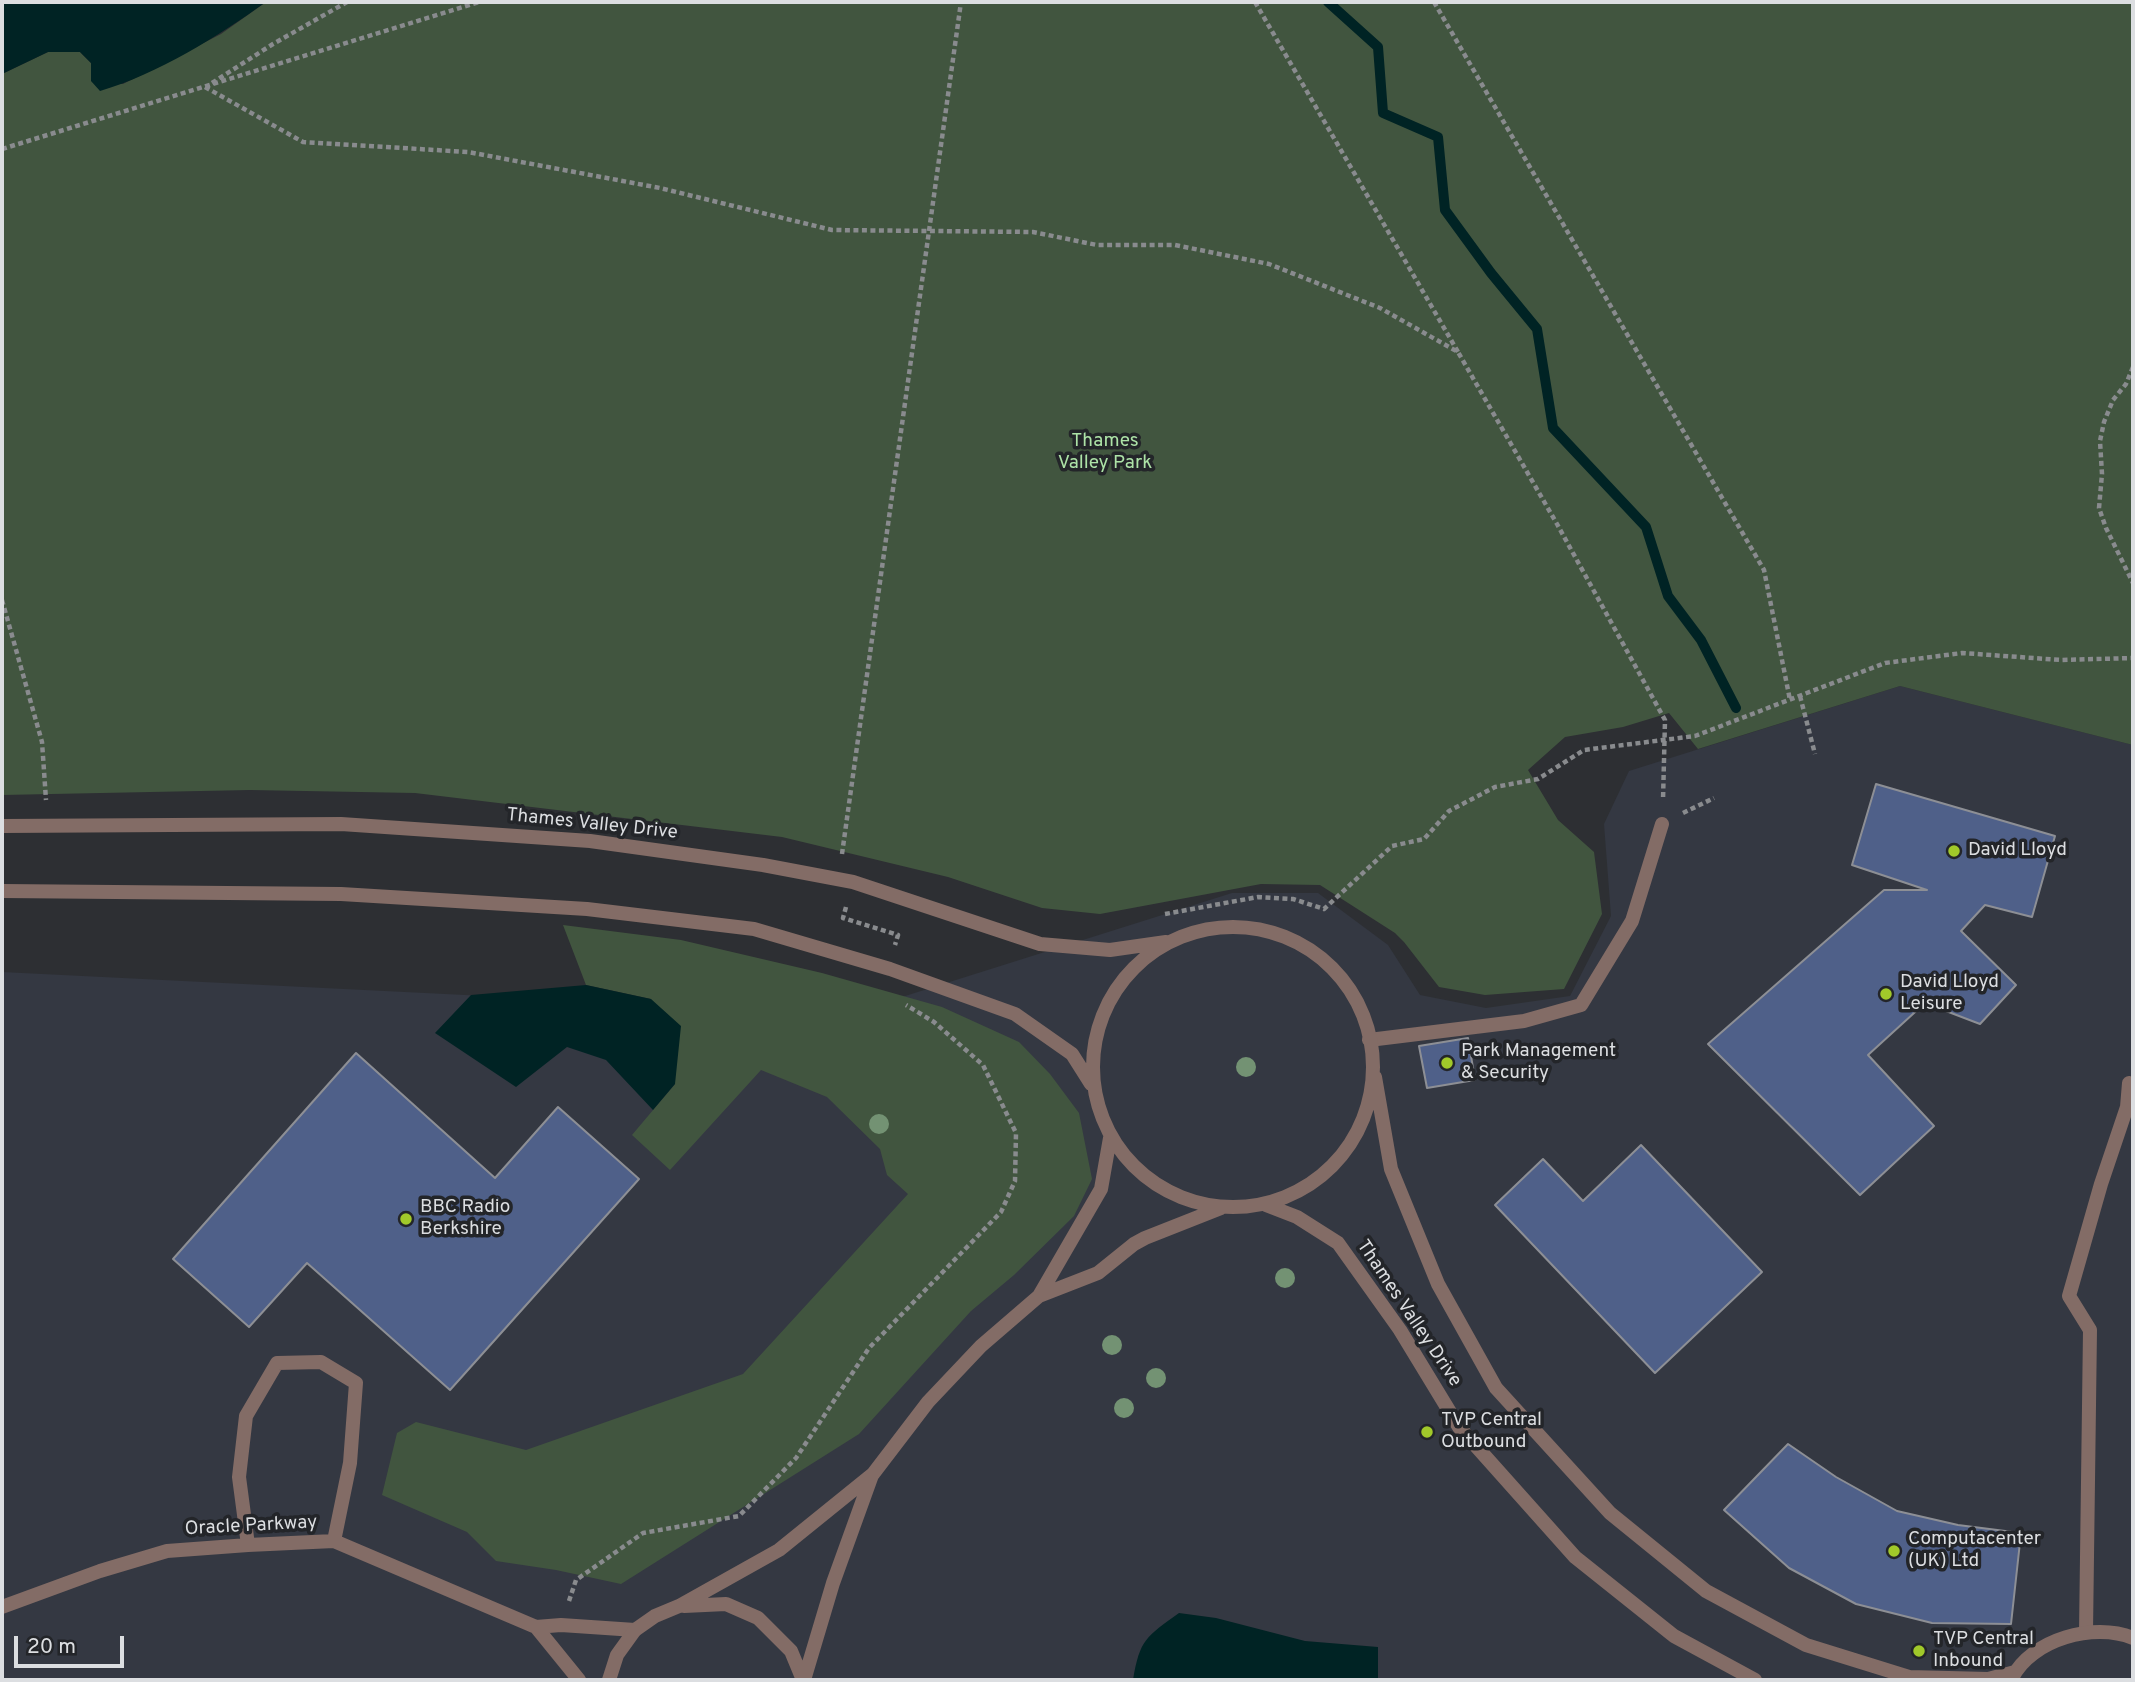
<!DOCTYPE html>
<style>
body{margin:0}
#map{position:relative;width:2135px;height:1682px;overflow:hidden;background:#2d2f33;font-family:Overpass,sans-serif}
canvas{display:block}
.frame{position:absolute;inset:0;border:4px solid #dcdee1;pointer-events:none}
.scale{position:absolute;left:14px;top:1636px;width:110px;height:32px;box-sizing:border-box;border:4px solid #dcdee1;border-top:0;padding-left:9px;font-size:21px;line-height:24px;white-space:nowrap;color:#dcdee1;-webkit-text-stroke:5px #232529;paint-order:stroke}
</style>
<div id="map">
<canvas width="2135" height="1682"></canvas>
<div class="frame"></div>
<div class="scale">20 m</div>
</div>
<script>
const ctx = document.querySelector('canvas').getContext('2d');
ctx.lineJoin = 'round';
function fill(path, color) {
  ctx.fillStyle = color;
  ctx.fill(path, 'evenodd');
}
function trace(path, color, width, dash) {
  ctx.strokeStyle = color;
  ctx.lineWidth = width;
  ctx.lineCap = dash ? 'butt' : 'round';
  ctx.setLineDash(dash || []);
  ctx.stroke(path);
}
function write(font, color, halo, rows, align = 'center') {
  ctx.font = font + ' Overpass,sans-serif';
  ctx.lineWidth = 7;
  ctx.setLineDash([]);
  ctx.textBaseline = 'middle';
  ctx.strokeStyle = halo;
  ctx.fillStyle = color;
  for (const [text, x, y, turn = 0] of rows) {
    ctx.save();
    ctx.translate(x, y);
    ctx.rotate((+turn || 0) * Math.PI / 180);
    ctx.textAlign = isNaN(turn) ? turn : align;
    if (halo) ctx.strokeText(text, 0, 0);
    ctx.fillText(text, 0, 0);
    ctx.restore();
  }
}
fill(new Path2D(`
 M1900,686L2133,745V1680H2V972L848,1014L1232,893H1318L1388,945L1420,995L1486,1008L1570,996L1611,916L1604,824L1629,771Z`), '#343842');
fill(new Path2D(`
 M266,2H2133V745L1900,686L1698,749L1669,713L1623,727L1565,737L1528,770L1558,820L1594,852L1602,914L1564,989L1485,995L1439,987L1404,942L1395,933L1320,885L1261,884L1100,914L1042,908L948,877L782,837L415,793L250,790L2,795V74L48,52H80L91,63V81L123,84L221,34Z
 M563,925L681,940L822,973L942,1007L1019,1042L1050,1074L1079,1113L1092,1179L1074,1216L1014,1275L971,1311L859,1434L621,1584L556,1570L496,1561L467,1532L382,1495L397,1433L416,1422L526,1450L743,1374L908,1194L887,1175L880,1149L827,1097L761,1070L670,1170L632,1135L675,1084L651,999L586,985Z`), '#41553f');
fill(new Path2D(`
 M2,2H266C217,37 158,74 100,91L91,81V63L80,52H48L2,74Z
 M586,985L651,999L681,1026L675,1084L653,1110L606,1060L567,1047L516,1087L435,1033L471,995Z
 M1179,1613L1216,1618L1305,1641L1378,1647V1680H1133C1140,1639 1146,1637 1179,1613Z`), '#002324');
trace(new Path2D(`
 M1328,2L1378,47L1383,113L1438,137L1445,210L1491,273L1537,329L1553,428L1646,527L1668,596L1701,640L1736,708`), '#002324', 10);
const building = new Path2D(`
 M1876,784L2055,836L2032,917L1985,905L1961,931L2016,985L1980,1024L1925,1003L1868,1055L1934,1126L1860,1195L1708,1044L1884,890H1927L1852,865Z
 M1468,1038L1475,1080L1427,1088L1419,1046Z
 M356,1053L495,1178L558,1107L639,1179L450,1390L307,1263L249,1327L173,1259Z
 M1641,1145L1762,1272L1655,1373L1495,1205L1543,1159L1583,1201Z
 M1788,1444L1836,1477L1897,1511L1958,1525L2021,1533L2011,1624L1932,1623L1856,1604L1789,1568L1724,1510Z`);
fill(building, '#4f6089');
trace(building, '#8d8f95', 2);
trace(new Path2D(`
 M1255,2L1458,352
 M1434,2L1764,570L1790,700
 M212,83L273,44L347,2
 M205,87L303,142L468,152L660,188L832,230L1033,232L1097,245H1175L1269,264L1380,308L1458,352L1557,524L1665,720L1663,800
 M2,149L479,2
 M2133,367L2126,384L2113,400L2104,422L2100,441L2102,474L2099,508L2106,528L2133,583
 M2,600L42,742L46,800
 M1800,696L1815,754
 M1683,813L1714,798
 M842,854L961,2
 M846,907L843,918L898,935L895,945
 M1165,914L1258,897L1293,899L1324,909L1392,846L1424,839L1449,811L1495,787L1538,779L1584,750L1695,736L1885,663L1962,653L2061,660L2133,658
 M569,1601L576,1580L643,1533L739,1516L796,1458L869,1348L1001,1212L1015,1181L1016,1133L983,1065L934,1022L906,1005`), '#898b8e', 4.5, [5, 3.5]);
trace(new Path2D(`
 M1369,1040L1524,1021L1581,1005L1632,921L1662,824
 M248,1545L239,1477L246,1416L277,1363L321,1362L356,1383L350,1463L334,1541
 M2,1607L100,1571L167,1551L248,1545L334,1541L536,1627L579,1680
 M536,1627L561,1625L635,1630
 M2086,1632L2090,1330L2069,1296L2101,1184L2127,1107L2129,1083`), '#836c66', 14);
trace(new Path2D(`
 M2,826L341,824L590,841L763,865L853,882L1040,944L1110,950L1166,942
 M2,891L341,894L587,909L754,929L890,969L1015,1014L1072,1054L1091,1084
 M1093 1067a140 140 0 1 1 280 0a140 140 0 1 1-280 0Z
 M1375,1077L1391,1169L1438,1284L1496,1388L1610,1513L1706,1591L1806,1645L1909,1677L1988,1679L2015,1672
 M1266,1205L1297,1217L1338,1243L1400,1330L1459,1427L1575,1557L1674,1636L1755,1680
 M1039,1296L1098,1273L1134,1244L1145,1238L1221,1208
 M684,1606L726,1604L758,1618L791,1651L803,1680
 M2012,1678C2032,1639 2094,1622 2133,1638
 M609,1680L617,1655L635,1630L655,1616L679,1606L779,1550L873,1474L928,1402L981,1346L1039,1296L1101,1189L1110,1138
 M804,1680L833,1583L872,1475`), '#836c66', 14);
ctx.fillStyle = '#739273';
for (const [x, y] of [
 [1246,1067],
 [879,1124],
 [1285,1278],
 [1112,1345],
 [1156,1378],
 [1124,1408]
]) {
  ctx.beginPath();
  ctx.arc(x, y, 10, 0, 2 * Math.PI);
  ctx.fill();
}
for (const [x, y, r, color] of [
 [1954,851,7,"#a1c92a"],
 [1886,994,7,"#a1c92a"],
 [1447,1063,7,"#a1c92a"],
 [406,1219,7,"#a1c92a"],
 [1427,1432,7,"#a1c92a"],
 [1894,1551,7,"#a1c92a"],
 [1919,1651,7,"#a1c92a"]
]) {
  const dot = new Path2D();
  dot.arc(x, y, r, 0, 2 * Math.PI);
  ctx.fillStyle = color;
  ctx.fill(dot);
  trace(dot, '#232529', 2.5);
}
write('19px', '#ade3a7', '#232529', [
 ["Thames",1105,442],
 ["Valley Park",1105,464]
]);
write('19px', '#dcdee1', '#232529', [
 ["Thames Valley Drive",592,825,6],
 ["Thames Valley Drive",1408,1314,56],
 ["Oracle Parkway",251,1527,-3]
]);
write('19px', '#dcdee1', '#232529', [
 ["David Lloyd",1968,851],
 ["David Lloyd",1900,983],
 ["Leisure",1900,1005],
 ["Park Management",1461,1052],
 ["& Security",1461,1074],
 ["BBC Radio",420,1208],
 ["Berkshire",420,1230],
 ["TVP Central",1441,1421],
 ["Outbound",1441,1443],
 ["Computacenter",1908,1540],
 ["(UK) Ltd",1908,1562],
 ["TVP Central",1933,1640],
 ["Inbound",1933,1662]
], 'left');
</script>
